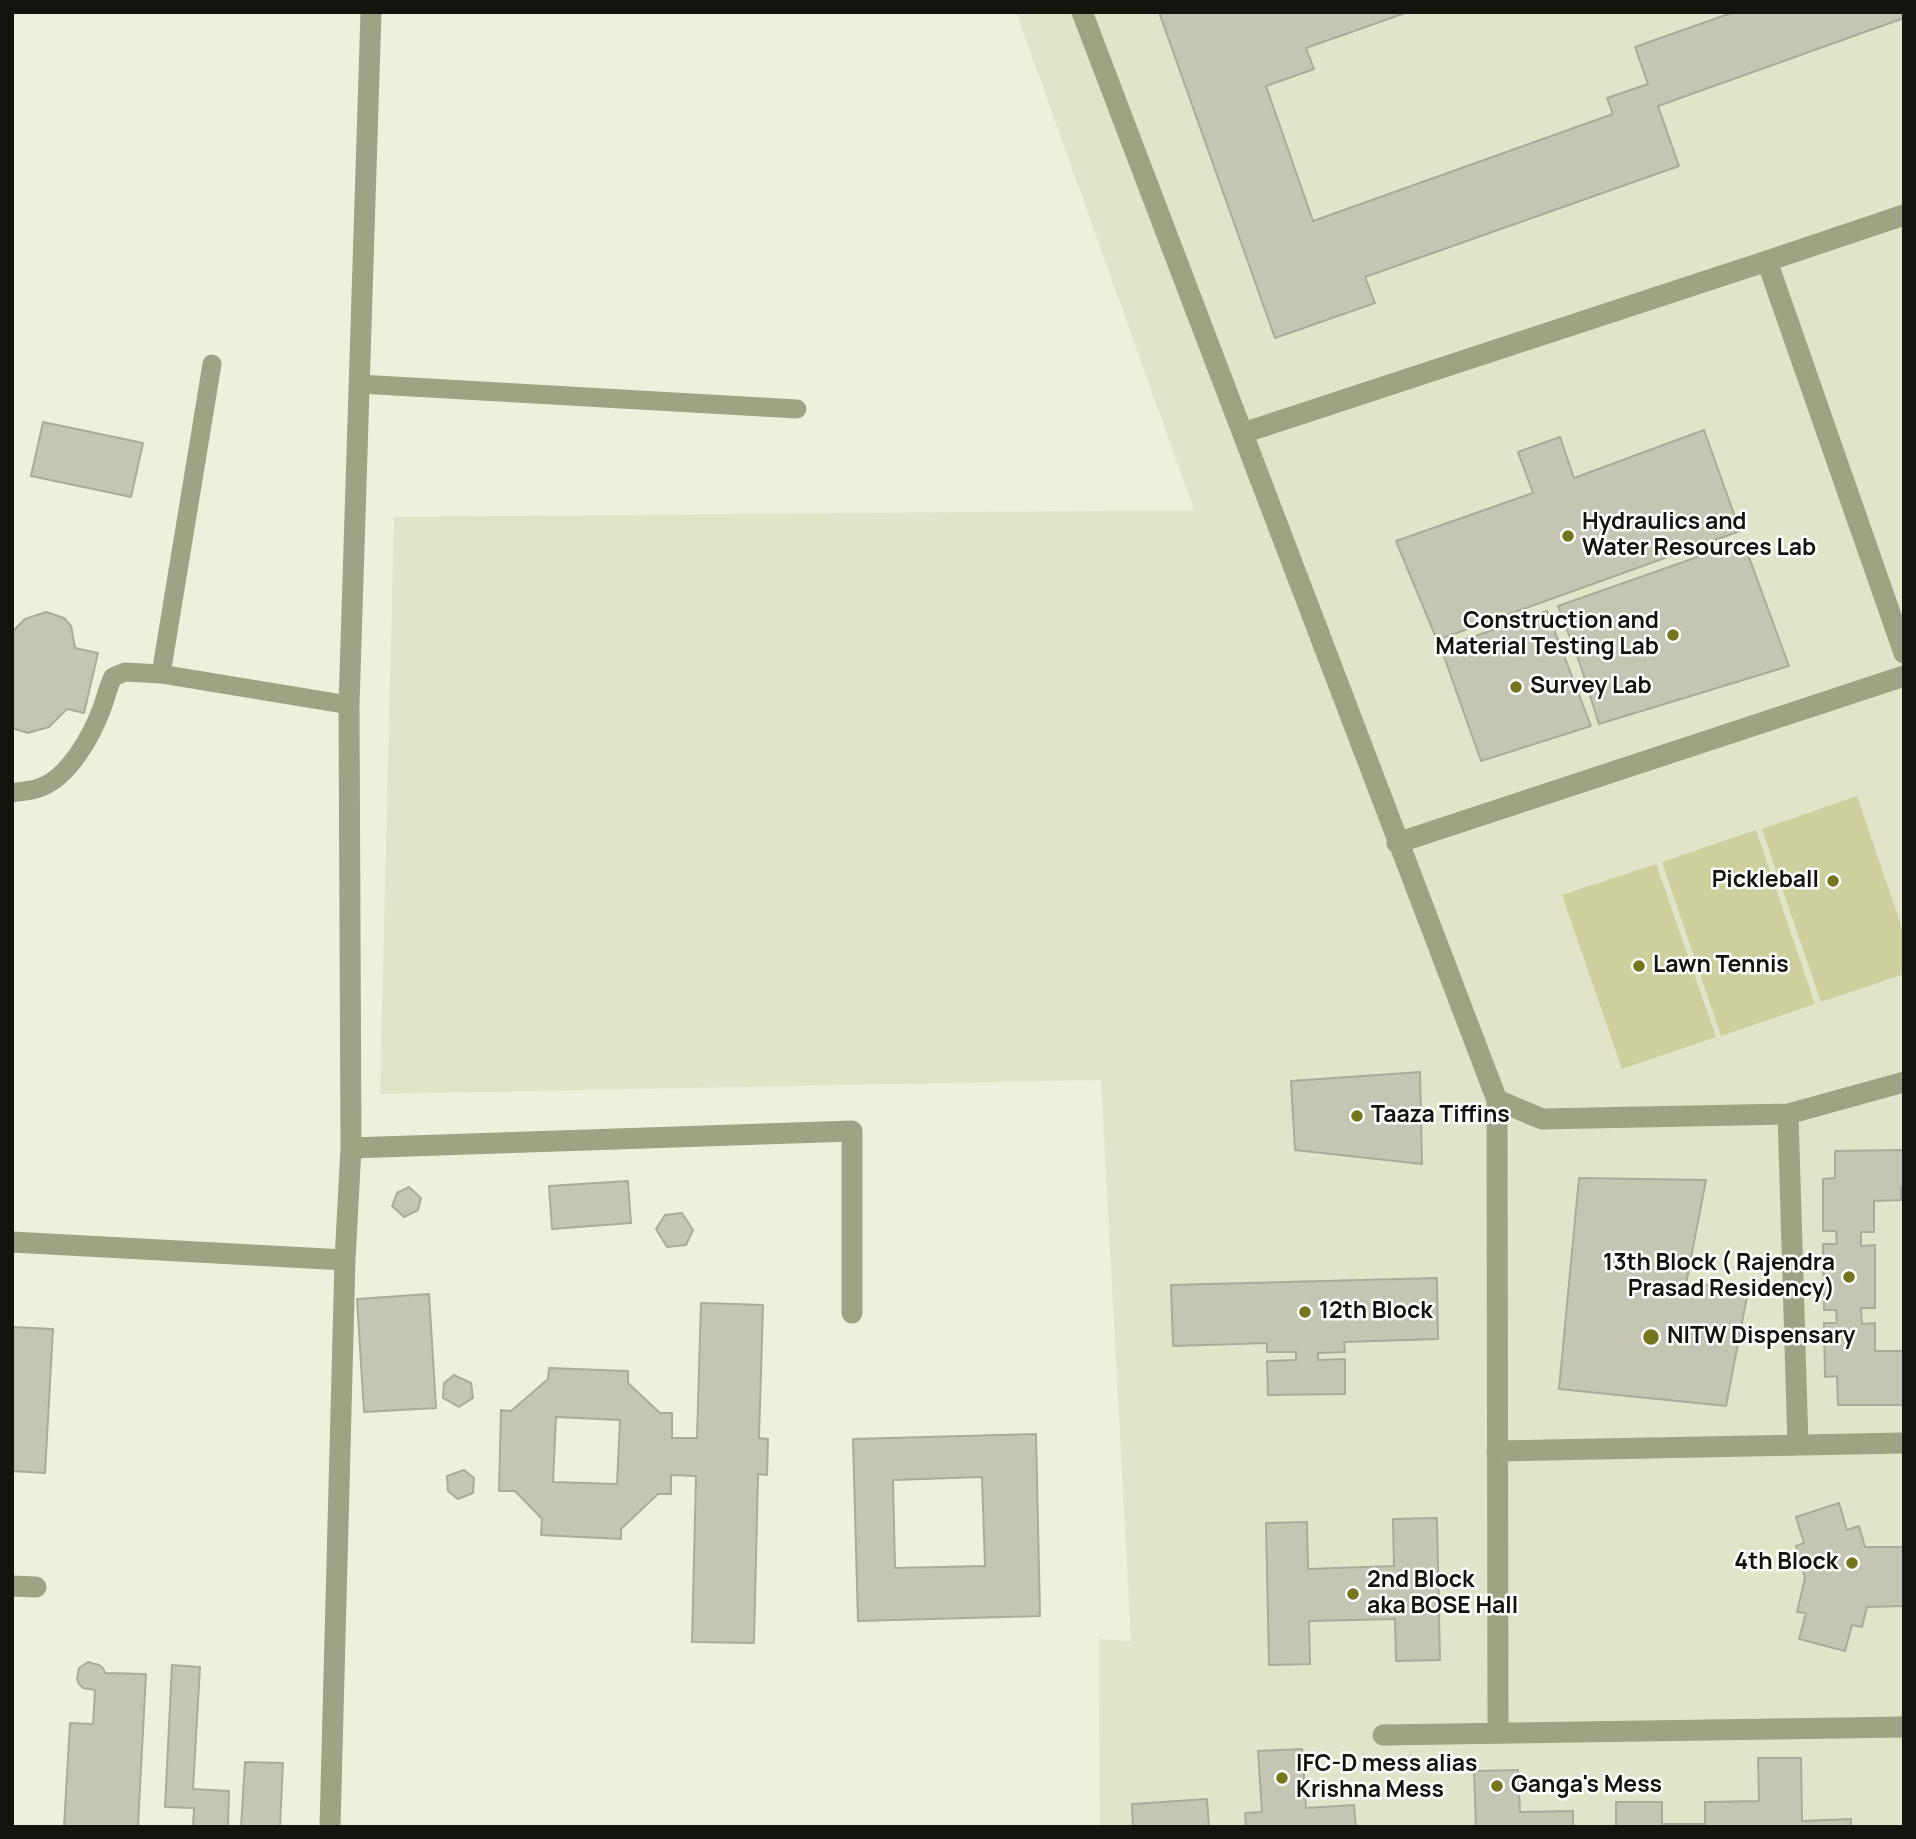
<!DOCTYPE html>
<style>
body{margin:0}
#map{position:relative;width:1916px;height:1839px;overflow:hidden;background:#eef0dc;font-family:Manrope,sans-serif}
canvas{display:block}
.frame{position:absolute;inset:0;border:14px solid #13140d;pointer-events:none}
</style>
<div id="map">
<canvas width="1916" height="1839"></canvas>
<div class="frame"></div>
</div>
<script>
const ctx = document.querySelector('canvas').getContext('2d');
ctx.lineJoin = 'round';
function fill(path, color) {
  ctx.fillStyle = color;
  ctx.fill(path, 'evenodd');
}
function trace(path, color, width, dash) {
  ctx.strokeStyle = color;
  ctx.lineWidth = width;
  ctx.lineCap = dash ? 'butt' : 'round';
  ctx.setLineDash(dash || []);
  ctx.stroke(path);
}
function write(font, color, halo, rows, align = 'center') {
  ctx.font = font + ' Manrope,sans-serif';
  ctx.lineWidth = 5;
  ctx.setLineDash([]);
  ctx.textBaseline = 'middle';
  ctx.strokeStyle = halo;
  ctx.fillStyle = color;
  for (const [text, x, y, turn = 0] of rows) {
    ctx.save();
    ctx.translate(x, y);
    ctx.rotate((+turn || 0) * Math.PI / 180);
    ctx.textAlign = isNaN(turn) ? turn : align;
    if (halo) ctx.strokeText(text, 0, 0);
    ctx.fillText(text, 0, 0);
    ctx.restore();
  }
}
fill(new Path2D(`
 M1016,12H1904V1827H1100L1099,1639L1131,1641L1101,1080L380,1094L394,517L1194,510Z`), '#e2e4c9');
fill(new Path2D(`
 M1857,796L1904,934V974L1821,1002L1762,829Z
 M1756,830L1815,1004L1721,1036L1662,862Z
 M1656,864L1716,1037L1622,1069L1562,895Z`), '#cdd09d');
const building = new Path2D(`
 M1159,12H1408L1306,48L1314,69L1266,86L1313,221L1613,114L1607,98L1648,84L1635,47L1734,12H1904V18L1658,106L1679,166L1365,277L1375,303L1275,338Z
 M43,422L143,443L131,497L31,476Z
 M1704,430L1740,531L1437,640L1396,541L1533,493L1518,452L1560,437L1574,478Z
 M1743,541L1789,666L1599,724L1580,664L1558,606Z
 M1547,611L1591,726L1481,761L1441,648Z
 M46,612L64,618L71,626L75,648L98,653L84,713L67,709L49,727L28,733L12,728V632L25,619Z
 M1420,1072L1422,1164L1295,1150L1291,1081Z
 M1904,1150V1187H1901V1200L1874,1201V1232H1861V1246L1875,1245V1308H1861L1862,1324L1875,1323V1351H1904V1405H1838L1837,1376L1825,1377L1824,1323H1837L1836,1310H1824L1823,1244H1837L1836,1231H1823V1179L1835,1178V1151Z
 M1579,1178L1706,1180L1686,1284L1749,1286L1726,1406L1559,1389Z
 M628,1181L631,1223L552,1229L549,1186Z
 M409,1187L421,1198L418,1210L404,1217L392,1206L397,1193Z
 M682,1213L693,1230L686,1245L667,1247L656,1229L665,1215Z
 M1437,1278L1438,1339L1344,1342L1345,1352L1318,1353V1360L1345,1359V1394L1268,1395L1267,1361L1296,1360V1352H1267V1343L1173,1346L1171,1285Z
 M429,1294L436,1408L364,1412L357,1299Z
 M701,1303L763,1305L759,1438L768,1439L767,1475L758,1474L754,1643L692,1642L696,1476L671,1475V1494H658L621,1529V1539L541,1535L542,1519L515,1491H499L501,1410L511,1411L548,1379L549,1368L628,1371V1383L660,1413H672V1438H697ZM556,1417L620,1420L617,1484L553,1482Z
 M12,1327L53,1329L45,1473L12,1471Z
 M454,1375L471,1383L473,1398L459,1407L443,1398L444,1383Z
 M1036,1434L1040,1616L858,1621L853,1439ZM982,1477L985,1566L895,1568L893,1480Z
 M464,1470L474,1478L473,1493L458,1499L448,1491L447,1476Z
 M1839,1503L1847,1530L1859,1526L1865,1547H1904V1606L1867,1607L1862,1627L1852,1625L1845,1651L1799,1639L1806,1613L1797,1612L1805,1578L1796,1546L1804,1543L1796,1517Z
 M1437,1518L1440,1660L1396,1661L1395,1619L1309,1621L1310,1664L1269,1665L1266,1523L1307,1522L1308,1569L1394,1566L1393,1519Z
 M88,1662L99,1665L103,1668L105,1673L146,1674L138,1826L64,1827L70,1723L93,1724L95,1690L83,1688L79,1684L77,1679L79,1668Z
 M172,1665L200,1667L193,1789L229,1791L228,1827H193L194,1808L165,1807Z
 M1302,1749L1306,1808L1354,1805L1356,1827H1246L1245,1813L1262,1812L1258,1751Z
 M1758,1758H1801L1802,1821L1851,1819V1827H1476L1474,1771L1518,1770L1520,1812L1573,1811V1826H1616V1802H1662V1824H1705V1802L1759,1801Z
 M245,1762L283,1763L280,1827H241Z
 M1207,1799L1209,1827H1133L1132,1804Z`);
fill(building, '#c4c6b3');
trace(building, '#aaab99', 2);
trace(new Path2D(`
 M359,384L797,409
 M161,674L212,364
 M12,793C21,791 31,791 39,788C69,778 92,735 102,708C106,697 108,687 113,677L125,672L161,674L349,705`), '#a0a284', 19);
trace(new Path2D(`
 M1082,12L1497,1100L1542,1119L1788,1114L1904,1082
 M1767,261L1904,215
 M1243,433L1767,261L1904,653
 M1397,843L1904,676
 M1497,1100L1498,1732
 M1788,1114L1798,1445
 M351,1148L852,1131V1313
 M12,1242L345,1260L351,1148L349,705L371,12
 M1497,1451L1904,1443
 M12,1586L36,1587
 M1383,1735L1904,1727
 M330,1827L345,1260`), '#a0a284', 21);
for (const [x, y, r, color] of [
 [1568,536,7,"#74761d"],
 [1673,635,7,"#74761d"],
 [1516,687,7,"#74761d"],
 [1833,881,7,"#74761d"],
 [1639,966,7,"#74761d"],
 [1357,1116,7,"#74761d"],
 [1849,1277,7,"#74761d"],
 [1305,1312,7,"#74761d"],
 [1651,1337,9,"#74761d"],
 [1852,1563,7,"#74761d"],
 [1353,1594,7,"#74761d"],
 [1282,1778,7,"#74761d"],
 [1497,1786,7,"#74761d"]
]) {
  const dot = new Path2D();
  dot.arc(x, y, r, 0, 2 * Math.PI);
  ctx.fillStyle = color;
  ctx.fill(dot);
  trace(dot, '#fff', 2.5);
}
write('bold 23px', '#13140d', '#fff', [
 ["Hydraulics and",1582,523],
 ["Water Resources Lab",1582,549],
 ["Construction and",1659,622,"right"],
 ["Material Testing Lab",1659,648,"right"],
 ["Survey Lab",1530,687],
 ["Pickleball",1819,881,"right"],
 ["Lawn Tennis",1653,966],
 ["Taaza Tiffins",1371,1116],
 ["13th Block ( Rajendra",1835,1264,"right"],
 ["Prasad Residency)",1835,1290,"right"],
 ["12th Block",1319,1312],
 ["NITW Dispensary",1667,1337],
 ["4th Block",1838,1563,"right"],
 ["2nd Block",1367,1581],
 ["aka BOSE Hall",1367,1607],
 ["IFC-D mess alias",1296,1765],
 ["Krishna Mess",1296,1791],
 ["Ganga's Mess",1511,1786]
], 'left');
</script>
